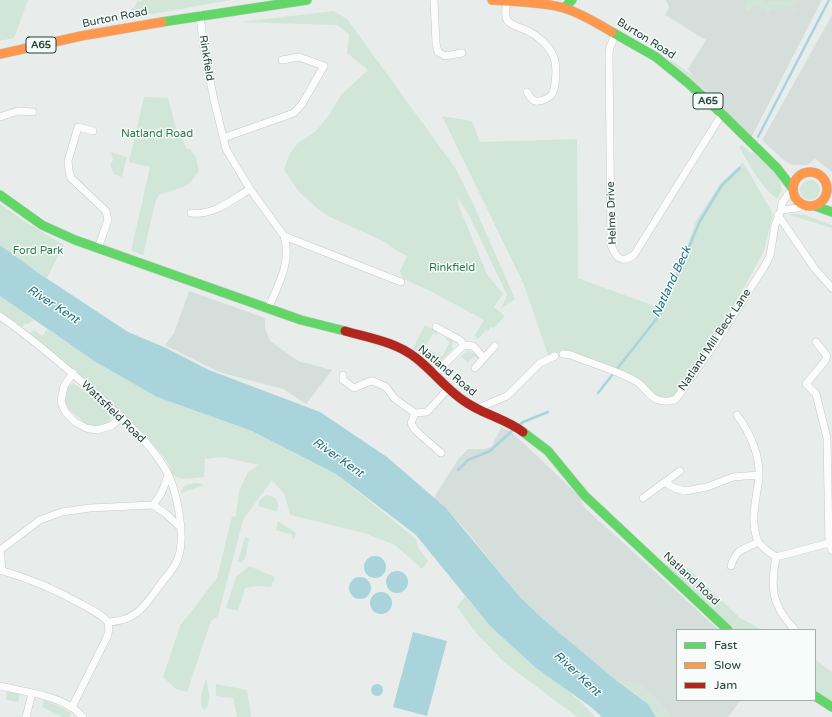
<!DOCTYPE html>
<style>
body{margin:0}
#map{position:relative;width:832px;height:717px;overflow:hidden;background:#e8edeb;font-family:"Varela Round",sans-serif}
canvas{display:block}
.legend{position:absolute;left:676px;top:629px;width:140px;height:72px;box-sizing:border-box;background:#f7fbf9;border:1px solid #a3b1ad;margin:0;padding:5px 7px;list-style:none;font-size:12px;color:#24423a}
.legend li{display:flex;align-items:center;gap:8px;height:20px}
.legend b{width:20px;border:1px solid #a3b1ad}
</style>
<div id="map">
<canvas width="832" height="717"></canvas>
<ul class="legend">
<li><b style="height:5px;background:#63d668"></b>Fast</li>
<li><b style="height:5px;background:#ff974d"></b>Slow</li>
<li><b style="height:5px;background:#b3261e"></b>Jam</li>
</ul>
</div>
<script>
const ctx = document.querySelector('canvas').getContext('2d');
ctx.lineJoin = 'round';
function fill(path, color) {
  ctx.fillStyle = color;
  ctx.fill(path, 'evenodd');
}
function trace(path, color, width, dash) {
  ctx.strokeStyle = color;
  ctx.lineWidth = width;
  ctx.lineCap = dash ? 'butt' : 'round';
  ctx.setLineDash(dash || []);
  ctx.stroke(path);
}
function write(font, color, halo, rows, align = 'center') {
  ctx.font = font + ' "Varela Round",sans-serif';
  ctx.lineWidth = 3;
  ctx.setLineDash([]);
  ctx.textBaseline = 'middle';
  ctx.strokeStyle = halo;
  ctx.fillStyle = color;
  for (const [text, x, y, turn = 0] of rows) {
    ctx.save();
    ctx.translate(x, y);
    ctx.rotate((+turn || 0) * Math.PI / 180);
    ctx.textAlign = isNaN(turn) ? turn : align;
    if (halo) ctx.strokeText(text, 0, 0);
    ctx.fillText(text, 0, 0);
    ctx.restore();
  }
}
fill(new Path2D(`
 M666,0H822L749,142L722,114L688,69L706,40L665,15L669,7Z
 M832,15V172L815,159L807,165H792L785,161L762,140Z
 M189,291L265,318V328L270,341L298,361L332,370L306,404L283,389L219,372L165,345L174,333Z
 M501,427L513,433L579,496L585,508L719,630H677V700H741L728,717H670L658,701L639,684L617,681L543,619L520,597L464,528L446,508L434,497L459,458L468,449H486L492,446Z`), '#d6dedb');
fill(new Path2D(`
 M0,0H28L14,38L0,41Z
 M138,0L141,2L142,0H232L129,18L132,8H134Z
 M749,0H764V2L798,0L792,6L796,10L793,11L789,7L770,10L769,16L766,15L767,10L753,6L750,11L746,10L745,6Z
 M334,11L347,19L456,169L475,208L515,299L501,309L507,295L469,215L457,197L460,209L487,274L503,294L494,307L505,316L494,328L491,327L488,331L486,330L478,339L474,336L484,320L432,292L402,278L400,271L407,256L394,249L385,242L328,216L318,209L300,193L284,170L290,153L298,143L316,131L329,115L341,95L368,70L347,53L349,34L337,25L240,22Z
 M671,60L693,76L714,97L713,98L671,62Z
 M144,97L168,98L175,125L187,149H190L196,157L199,171L190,183L183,187L159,195L156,200L143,255L131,251L150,167L129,162Z
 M442,116L472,121L480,142L577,139L578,278L654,306L681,264L696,221L720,184L743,162L773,214L764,251L726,320L677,394L671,398L656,396L641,381L572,352L564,351L548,355L524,285Z
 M742,145L751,153L753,152C764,163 792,181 777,199C760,186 749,164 739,146Z
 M111,152L127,157L122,177L114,174L110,165L113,160Z
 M800 190a10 10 0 1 1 20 0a10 10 0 1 1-20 0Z
 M0,204L24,221L64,245L47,278L37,272L0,245Z
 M792,214L806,215L832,225V228L789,215Z
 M0,296L34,320L28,324H25L22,327L0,311Z
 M425,325L435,330L437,334V335L433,333L425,347L442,357L450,342L445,339L448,338L452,340L453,349L436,365L434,366L413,348Z
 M47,329L94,361L157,397L252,431L336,474L416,539L419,549L428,561L422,569L395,545L364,533L290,515L285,495L272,480L243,520L218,616L211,621L187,692L176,689L163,677L180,626L217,578L232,517L236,516L239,491L248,472L259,465L222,457L205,459L204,477C196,478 181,481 174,476C171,474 171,469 169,465C163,455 154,445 146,437C109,400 70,366 30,333L34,330L42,336Z
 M468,351L475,354L477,352L478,359L474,356L468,363L461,356Z
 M73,383L78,386C86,392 106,406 109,415C111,419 109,422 107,424L102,426H89L64,405C64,395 65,389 73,383Z
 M198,483L204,485L181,493C183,483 190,484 198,483Z
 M267,495C277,496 280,502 277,512L259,506C257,501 262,497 267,495Z
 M278,521L295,532L296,534L294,539L292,538L293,535L276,530Z
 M245,537L249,538L245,559L241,563L238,561Z
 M674,561L689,569L740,618L763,630H731L665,567Z
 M249,566L275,577L271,587L255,586L245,588L238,611L226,608L236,577Z
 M465,596L490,626L536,668L566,689L588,709L595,717H577L505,663L477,634L457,607Z
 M815,659L832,672V702L815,691Z
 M206,678C208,688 213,704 204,710C197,703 204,687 206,678Z
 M617,681L639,684L658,701L670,717H656L648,704Z
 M216,684L247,690L251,717H237L233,698L216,696Z
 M7,691L20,694L18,702L6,700Z
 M44,700L65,709L71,714L69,717H62L42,707Z`), '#d1e6d8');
fill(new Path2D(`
 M0,245L37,272L128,332L164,347L209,370L320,412L387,457L446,508L520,597L543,619L617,681L648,704L656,717H602L591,707L536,668L490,626L416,535L336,474L252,431L157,397L94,361L0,296Z
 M364 567a11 11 0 1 1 22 0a11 11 0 1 1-22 0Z
 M386 582a11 11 0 1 1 22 0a11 11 0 1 1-22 0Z
 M349 588a11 11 0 1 1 22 0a11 11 0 1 1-22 0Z
 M370 603a11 11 0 1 1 22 0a11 11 0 1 1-22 0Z
 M413,632L447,641L427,716L393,707Z
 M371 690a6 6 0 1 1 12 0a6 6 0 1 1-12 0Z`), '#a9d4db');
trace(new Path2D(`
 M758,137L829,0
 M598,393L661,313L700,221L722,185L740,168
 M518,426L523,422L548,412
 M458,470L468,460L490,451L513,430`), '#a9d4db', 2.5);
const street = new Path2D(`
 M434,0L436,43L438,52L445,56L462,53
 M507,1C506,7 504,15 507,20C511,26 519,27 526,30C537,35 550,46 554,58C557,66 556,84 553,92C551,98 541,102 535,101C531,100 529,95 527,92
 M200,15L204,50L214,100L226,149L250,189L284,236C292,262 278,285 268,309
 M616,33L610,47L609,54L611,245C616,258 621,264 634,255L722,114
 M0,117L18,111L33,112
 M93,131L78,127L68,161L69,171L71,178L106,211L108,220L98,248
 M223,138L294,113L302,104L324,66L299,57L282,60
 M781,210L798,208L804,205
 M191,213C213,216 232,200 250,189
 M778,215L815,269L832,288
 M284,236L401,282
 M0,316C34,340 65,367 96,394C120,416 147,439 164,467C177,487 187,539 177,561C174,568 168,575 163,581C146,603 139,621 108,622
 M436,327L460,340L464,345L473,346L484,358
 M816,342L827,356L825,361L806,384L816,394L827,438L829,543L832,550
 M563,354L571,355C592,364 617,370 637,382C645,387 650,398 658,400C665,402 670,402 676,399L712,348L763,269L770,256L775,225L781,210L782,203L788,194L793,191
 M475,368L495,346
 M73,373L64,386L61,402L66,413L75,422L86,428L96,430L111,426L122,417
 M343,375V380L354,388L368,382L373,381L386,387L395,399L415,413L427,412L448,389
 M433,375L464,345
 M476,409L507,396L540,363L555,356
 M415,413L411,423L415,430L441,453
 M737,415C750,433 760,453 759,477C757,497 749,521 758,541C761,547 770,553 776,557L829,543
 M665,482L674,488L685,491L707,487L733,477L759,475
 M643,498L680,471
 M153,505L161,494L168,476
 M0,550L40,520L62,512L90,508L153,505L165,513L181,528
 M0,550L2,570
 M776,557C770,589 772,606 795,630
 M731,566C736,549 743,550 758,542
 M0,570C29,578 57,590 83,605C92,610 101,614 108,622L109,630L107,637L72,707
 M0,686C21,691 53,695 71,707C76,709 79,714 83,717
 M26,717L32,693`);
const fast = new Path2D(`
 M564,8L572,0
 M162,22L307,0
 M612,32L656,57L688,83L722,114L777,168L793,189
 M0,195L42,225L75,240L301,320L345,331
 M815,206L832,212
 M523,432L548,451L585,496L728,630
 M815,696L832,707`);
const slow = new Path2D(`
 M492,0C514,2 543,2 564,8C580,13 597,23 612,32
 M0,54L81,36L162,22
 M793 189a17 17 0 1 1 34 0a17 17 0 1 1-34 0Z`);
const jam = new Path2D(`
 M345,331C370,338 396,342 416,358C433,371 446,389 464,401C482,414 506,419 523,432`);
trace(street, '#c5cac8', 8);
trace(fast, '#c3cbc8', 10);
trace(slow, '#c3cbc8', 10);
trace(jam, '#c3cbc8', 10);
trace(street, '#fcfcfc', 7);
trace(fast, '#63d668', 9);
trace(slow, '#ff974d', 9);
trace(jam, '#b3261e', 9);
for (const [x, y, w] of [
 [41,45,30],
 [708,101,30]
]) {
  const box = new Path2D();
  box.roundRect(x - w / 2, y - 8, w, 16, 3);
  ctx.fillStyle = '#f7fbf9';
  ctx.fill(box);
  trace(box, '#24423a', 1);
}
write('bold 10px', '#24423a', null, [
 ["A65",41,45],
 ["A65",708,101]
]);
write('11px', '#24423a', '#f7fbf9', [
 ["Burton Road",115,18,-11],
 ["Burton Road",646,39,32],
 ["Rinkfield",206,58,81],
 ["Helme Drive",612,213,-92],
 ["Natland Mill Beck Lane",715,340,-56],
 ["Natland Road",447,371,40],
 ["Wattsfield Road",113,412,44],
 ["Natland Road",691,579,43]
]);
write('11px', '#2d7a4b', '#f7fbf9', [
 ["Natland Road",157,134],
 ["Ford Park",38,251],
 ["Rinkfield",452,268]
]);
write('italic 12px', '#1c6f80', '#f7fbf9', [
 ["Natland Beck",672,282,-65],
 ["River Kent",53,305,33],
 ["River Kent",338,458,35],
 ["River Kent",577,674,43]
]);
</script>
